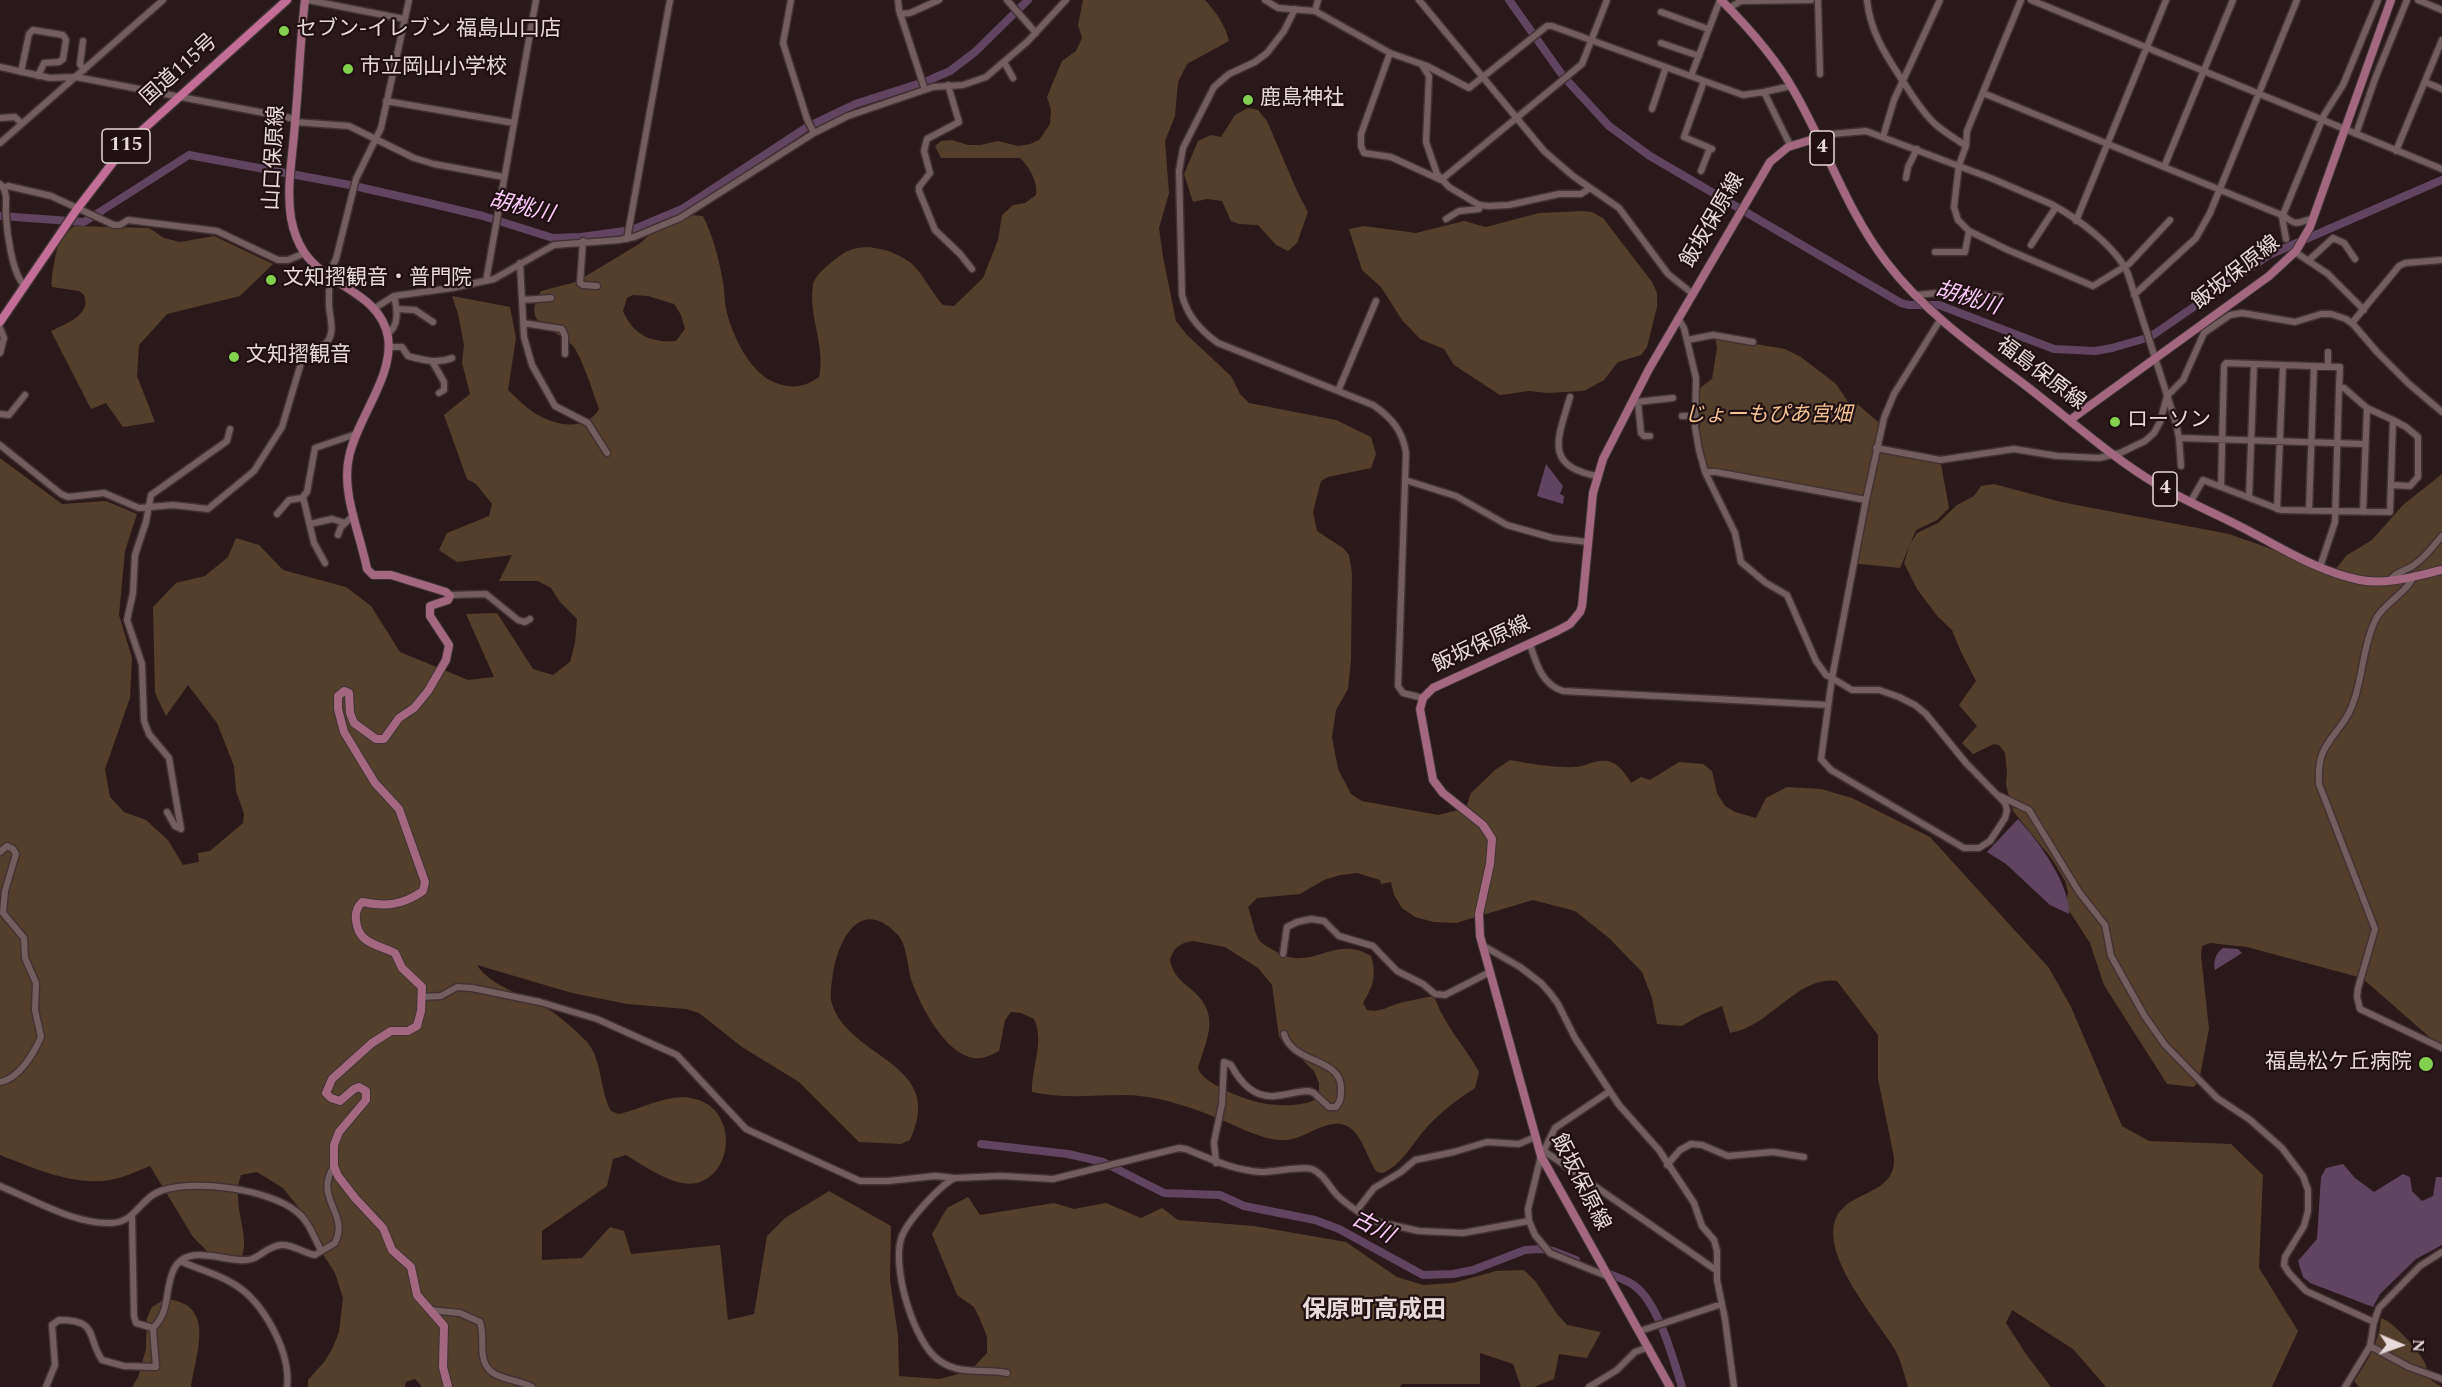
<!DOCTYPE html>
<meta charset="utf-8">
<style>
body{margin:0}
#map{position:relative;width:2442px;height:1387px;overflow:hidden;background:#2a191a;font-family:Spectral,serif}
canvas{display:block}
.north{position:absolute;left:2370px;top:1315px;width:60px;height:60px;-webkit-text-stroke:4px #201011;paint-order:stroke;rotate:92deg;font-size:16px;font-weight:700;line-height:24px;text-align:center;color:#e6d9da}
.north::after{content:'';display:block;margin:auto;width:21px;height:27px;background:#e6d9da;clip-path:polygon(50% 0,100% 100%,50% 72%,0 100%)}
</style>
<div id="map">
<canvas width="2442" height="1387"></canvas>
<div class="north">N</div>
</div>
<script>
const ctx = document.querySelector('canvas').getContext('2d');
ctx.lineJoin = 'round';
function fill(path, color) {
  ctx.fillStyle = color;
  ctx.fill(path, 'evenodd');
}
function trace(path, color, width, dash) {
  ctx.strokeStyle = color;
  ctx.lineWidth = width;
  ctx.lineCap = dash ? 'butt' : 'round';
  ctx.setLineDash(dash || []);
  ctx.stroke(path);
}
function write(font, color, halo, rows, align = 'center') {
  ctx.font = font + ' Spectral,"Noto Sans JP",serif';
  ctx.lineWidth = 4.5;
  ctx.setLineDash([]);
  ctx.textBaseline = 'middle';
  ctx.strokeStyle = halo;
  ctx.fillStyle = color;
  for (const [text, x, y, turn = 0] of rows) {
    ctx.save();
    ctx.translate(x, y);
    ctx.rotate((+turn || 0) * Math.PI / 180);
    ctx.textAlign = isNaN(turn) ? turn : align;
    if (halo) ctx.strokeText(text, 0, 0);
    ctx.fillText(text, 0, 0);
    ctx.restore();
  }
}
fill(new Path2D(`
 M1083,0H1205C1217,13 1225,25 1229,41L1187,64L1178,82L1175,116L1165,141L1169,193L1159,228L1163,257L1176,321L1187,335L1231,376L1240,394L1249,403L1336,420L1371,437L1376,454L1371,468L1328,477L1321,481L1313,512L1317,531L1343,548L1349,555L1352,573L1351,660L1348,689L1336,710L1332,737L1338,769L1351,794L1362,801L1438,815L1466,808L1471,793L1495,770L1510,760C1532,764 1554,768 1576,767C1586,766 1597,759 1608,761C1620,764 1625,774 1631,783L1641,777L1650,780L1679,762L1703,764L1712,771L1717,793L1725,806L1735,812L1756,818L1766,798L1787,787L1821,789L1852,798L1930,837L2049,968L2071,1007L2122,1126L2149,1141L2231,1144L2263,1175L2259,1268L2298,1331L2272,1387H2106L2073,1349L2012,1310L2006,1323L2026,1354L2051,1387H1908C1904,1374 1901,1360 1894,1348C1876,1318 1808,1242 1843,1208C1861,1190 1896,1191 1894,1157L1878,1079V1035L1837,981C1803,976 1777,1014 1748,1027C1743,1030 1736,1031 1730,1033L1722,1006L1697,1017L1682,1026L1657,1024L1652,998L1642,972L1609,938L1575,911L1533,900L1456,923L1434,922L1415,917L1402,908L1394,895L1391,882L1381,884L1380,880L1357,873L1340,875L1324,880L1300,894L1257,898L1248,907C1252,917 1254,935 1261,942C1264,945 1270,948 1273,950C1313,975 1331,933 1371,956C1377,975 1373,987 1363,1003L1367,1010C1381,1013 1388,1006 1400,1003C1411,1000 1423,998 1434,996C1444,1025 1465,1046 1479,1072L1475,1088C1458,1099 1442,1111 1428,1126C1412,1143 1404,1163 1383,1173L1377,1172C1367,1159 1362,1133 1347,1126C1326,1117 1307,1139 1286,1140C1262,1141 1238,1126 1217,1118C1188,1106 1155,1095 1124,1095C1093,1095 1063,1099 1032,1092C1031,1068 1045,1042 1034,1019L1021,1013L1011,1012L1005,1020L999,1051C990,1056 983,1059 973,1058C945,1053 921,1007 912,982C907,968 908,947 898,935C862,896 839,937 833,973C832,982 829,995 832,1004C850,1060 947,1062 910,1140L901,1144L859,1142L799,1082L742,1047L699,1013L686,1009L627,1004L572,993L477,965C491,987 526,995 548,1009C561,1017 576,1031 587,1042C603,1061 599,1089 611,1111L619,1114C643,1109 670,1092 695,1099C737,1109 735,1173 697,1183C675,1188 644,1166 626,1155L613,1159L607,1186L542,1231V1260L582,1258L610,1227L624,1231L631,1254L720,1245L728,1320L754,1314L767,1236L785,1218L829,1191L891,1226L890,1280L898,1336L899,1376L939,1379L970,1371L987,1353V1337L980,1319L974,1307L957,1295L932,1234L947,1208L968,1197L980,1215L1054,1203L1074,1209L1106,1203L1141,1218L1162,1208L1178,1220L1254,1226L1346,1242L1397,1277L1423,1285L1453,1283L1496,1271L1524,1270L1536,1282L1557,1314L1567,1325L1601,1332L1587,1358L1559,1354L1554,1379L1534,1387H1521L1513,1364L1480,1353V1384H1402L1400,1387H422L415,1379L406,1382L405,1387H308V1380L325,1361L333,1347L339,1332L343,1298L335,1273L319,1248L303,1213L283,1188L257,1172L241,1175C230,1205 252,1236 241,1259L209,1253L193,1237L150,1166C137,1171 123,1178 110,1180C73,1186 33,1168 0,1155V458L62,504L106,501L137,514L125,551L119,615L132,658L130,698L105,769L110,797L124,812L146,820L168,840L183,865L199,862L198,853L210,851L243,823L244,814L236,791L234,766L217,723L188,685L166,716L155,693L153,607L176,583L205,576L228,557L236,538L259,545L283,570L346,587L371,606L400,652L468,680L494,677L466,614L497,613L533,669L553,675L570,662L575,643L577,619L560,602L551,588L538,581H499L512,555L457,562L439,550L447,533L489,516L492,504L476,484L467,479L444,415L470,394L462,363L464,345L458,314L452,296L510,307L516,338L508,390C516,397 524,406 533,412C552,425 585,433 599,409C594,395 581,354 572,345C554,326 520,327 541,291L576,282L639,244L674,214L703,216C713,236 719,259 723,282C725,291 724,300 726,309C732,335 750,374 776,383C793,389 805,387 819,377C826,347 808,316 813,285C814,276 829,264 837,258C840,256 844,252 848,251C868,241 903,253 916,268C926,280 933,294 943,305L954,306L983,278L998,240L1002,215L1013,205L1025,203L1036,195C1038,183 1030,167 1020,158H941L935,146L941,141L952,140L968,145H981L998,141L1018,146L1030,144L1039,140L1050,124L1051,110L1047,97L1051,87L1062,61L1076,51L1082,38L1078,25ZM633,295L648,296L674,304L681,315L685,329L676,341C651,343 633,335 623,311L627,298ZM1193,941L1225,947L1258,968L1272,985L1279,1037L1314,1071L1319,1083V1095L1315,1100C1302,1106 1282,1106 1268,1104C1250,1102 1203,1085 1198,1068C1207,1037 1221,1015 1192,990C1181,981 1173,975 1170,960C1174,947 1180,943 1193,941Z
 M1248,108L1258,110L1267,121L1297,191L1308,212L1297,243L1288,251L1276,245L1258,225L1239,224L1231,221L1222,201L1207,199L1193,202L1184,174L1198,141L1211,135L1221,137L1235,115Z
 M1583,211L1592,212L1603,218L1652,282L1657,293V307L1647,347L1641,355L1618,362L1604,380L1584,391L1547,393L1529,391L1500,395L1454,365L1444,349L1420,339L1402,320L1381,287L1362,270L1349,229L1364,226L1416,233L1464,221L1486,227L1539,213Z
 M74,226L149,228L164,238L180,242L214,236L273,264L240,296L167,314L139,345L137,376L155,422L123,427L106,403L91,409L51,331C65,324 92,315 84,295L79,291L52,287C50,279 57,248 60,238Z
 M1715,337L1785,349L1801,357L1836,384L1849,403L1855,402L1877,421L1885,424L1880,447L1911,458L1941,464L1949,508L1937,520L1916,530L1900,568L1850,563L1861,503L1710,474L1700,439V388L1712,379L1717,348Z
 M2442,474V1048L2362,978L2247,947L2210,943L2202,946L2201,955L2209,1029L2199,1081L2194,1087L2167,1084L2104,985L2090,943L2066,906L2068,892L2065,881L2052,859L2013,811L2006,785L2007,772L2005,753L1999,745L1994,744L1973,754L1962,743L1977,726L1959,705L1976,681L1961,652L1952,630L1938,617L1917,589L1904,563L1910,544L1917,533L1938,523L1957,505L1974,496L1981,486L1994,484L2061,502L2229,534L2334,571L2347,555L2372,540L2403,505Z
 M165,1299C217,1303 196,1352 191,1387H132L138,1377L146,1349L147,1318L152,1307Z
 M2381,1318C2394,1322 2419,1351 2425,1363C2427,1369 2429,1376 2432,1381L2442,1387H2359L2354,1381C2368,1361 2379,1343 2381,1318Z`), '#543f2c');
fill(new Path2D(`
 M1546,464L1563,486L1560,494L1564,496L1563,504L1537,496Z
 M2018,819C2038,840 2070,884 2069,914L2050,905L2006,864L1987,852Z
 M2223,948L2238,949L2242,953L2215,970C2213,961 2216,953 2223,948Z
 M2343,1164L2355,1178L2374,1192L2403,1174L2410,1177L2412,1191L2422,1201L2433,1196L2436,1177H2442V1245L2416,1259L2380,1294L2373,1307L2310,1283L2303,1277L2298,1261L2317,1239L2321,1177L2326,1168Z`), '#614560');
trace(new Path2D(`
 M1509,0L1563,76L1609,126L1650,156L1901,303L1909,305H1939L2054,349L2095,351L2112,348L2150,337L2269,255L2442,180
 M0,216L84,222L189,155L350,185L429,203L483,216L553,238L581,237L632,230L682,209L807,127L855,104L927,81L950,71L975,52L1028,0
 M981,1144L1068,1154L1103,1162L1164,1193L1220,1195L1244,1206L1315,1220L1339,1229L1423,1275L1453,1274L1473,1270L1525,1250L1541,1249L1553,1251L1576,1260
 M1601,1271C1611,1275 1622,1278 1632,1284C1658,1300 1673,1359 1682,1387`), '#614560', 8);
const minor = new Path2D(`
 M308,0L404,19
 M791,0L783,43L807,119L814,133
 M898,0L899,10L925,90
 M1007,0L1036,33
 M1265,0L1278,8L1315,11L1390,53L1427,66L1469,88L1547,26H1552L1743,95L1764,92L1790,145
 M1419,0L1544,151L1573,176L1619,208L1668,274L1693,294
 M1818,0L1820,74
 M1867,0C1870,31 1885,54 1902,80C1912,95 1921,111 1935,124C1944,132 1956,139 1966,146
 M2021,0L1967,131L1966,146L1959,165L1954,207L1958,220L1969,231L2008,250L2093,286L2129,264L2170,220
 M2031,0L2442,169
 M2418,0L2442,10
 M1729,8L1741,1L1811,0
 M1295,9L1284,31L1267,53L1255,62L1229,74L1214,87L1183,148L1179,171L1182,295C1187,316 1201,331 1218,343L1373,405C1391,417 1403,431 1406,453L1398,686L1403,693L1423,698
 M1315,11L1318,0
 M1661,12L1708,29
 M900,14L910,13L939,0
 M83,41L80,64L84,70
 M1661,43L1699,56
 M1390,53L1361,134V146L1364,153L1391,157L1441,180L1582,64L1607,0
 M1004,62L1013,78
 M1422,65L1429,76L1426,142L1437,174L1449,187L1479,205L1489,206L1509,205L1559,194H1581L1590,188
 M0,67L50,78L76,77L296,119
 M21,72L29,34L33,30L63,35L66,40L63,59L59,62L44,63L38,76
 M1691,76L1720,0
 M1704,81L1684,137L1712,149
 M2425,82L2442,89
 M948,85L959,122L927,139L924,151L930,173L919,187V191L935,230L960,254L972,269
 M1764,92L1791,86
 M1983,93L2284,216C2299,228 2297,221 2313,219
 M386,101L514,123
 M1652,109L1666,67
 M0,118L15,117L22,124
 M295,122L349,126L414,158L434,164L504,177
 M2356,134L2375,79L2407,0
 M1883,137L1894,100L1940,0
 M1817,138L1832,134L1866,131L1993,179L2051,204C2077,218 2116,246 2128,274L2176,423L2179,438L2365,444
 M0,143L163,0
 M2396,151L2442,40
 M2164,167L2233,0
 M1701,171L1710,148
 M1906,178L1908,167L1917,149
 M0,184C9,192 5,204 6,216C7,233 12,273 24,285
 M4,188L8,186L51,196L114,225H120L128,220L217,231L278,260H288L305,253
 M1446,219L1459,211L1479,209L1481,205
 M2076,221L2166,0
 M627,239L670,0
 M2286,239L2282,217L2324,115L2343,85L2378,0
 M583,241L580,283L583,285L597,286
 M2031,245L2056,207
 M1935,252H1965L1969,231
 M2295,252L2328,274L2364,310
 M2308,261L2333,238L2344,243L2355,259
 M520,263L524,337L532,365L555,406L588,423L607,453
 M486,281L536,0
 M1915,295L1950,292L2000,296
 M2134,295L2196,238L2210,213L2297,0
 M522,300L551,298
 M375,308L394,296L452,288L494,279L554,245L619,240L634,237L680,218L814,133L848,116L933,87L963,85L986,77L1027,42L1066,0
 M397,309L415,310L433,322
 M1678,318L1684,328L1696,378L1695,427L1699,450L1705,472L1735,533L1741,562L1766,583L1787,595L1816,661L1826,675L1832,678L1821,759L1831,770L1964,848H1979L1990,841L2005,818L2007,810L2005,803L1966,763L1926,714L1915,705L1899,697L1879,690H1852L1832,678L1866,500L1884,418L1894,394L1940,320
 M523,323L562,329L565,336V354
 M2352,323L2399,266L2405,263L2442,260
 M0,328L4,338L0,353
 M387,334C400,326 397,309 394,296
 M1687,340L1713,335L1753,342
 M389,347H402L408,356C422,360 438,364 452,358
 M2328,352V366
 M432,361L444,382V390L439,393
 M1338,391L1376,301
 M1570,397C1559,436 1542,466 1597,476
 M1634,399L1638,403L1641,433L1644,436H1650
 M1637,402L1673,398
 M0,414L9,415L25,395
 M1682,416H1696
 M2179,438L2181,466
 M0,445L61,494L68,497L104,493L139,508L173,505L208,509L254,471L282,427L304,353C311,349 320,348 326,343C337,332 328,314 329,301C329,286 329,271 336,259L356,179L381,128L409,0
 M1876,448L1940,460L2014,449L2057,456L2099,458L2120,453L2145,441L2154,433L2160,422L2167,396L2183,380L2204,333L2230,315L2242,313L2295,322L2321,314H2331L2346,319L2353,324L2377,352L2409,384L2442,412
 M1705,472H1716L1866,500
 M1405,480L1456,496L1507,525L1553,538L1588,542
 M2391,485L2410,486L2418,477V437L2406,427L2393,420
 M303,497L314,543L325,563
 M2249,498L2254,364
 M2191,501L2203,480L2281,510L2390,512L2393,420L2367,408L2344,388L2339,387L2340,367L2226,363L2224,366L2221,487
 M2277,509L2283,365
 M2309,511L2314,366
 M2363,512L2367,408
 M277,514L289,500L302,498L307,492L315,448L356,434
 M310,524L332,519L345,523
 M338,535L341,527L354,515
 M2320,567L2335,522L2339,387
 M2413,576C2410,590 2385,603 2377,617C2361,646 2363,691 2346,718C2329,744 2317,748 2319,784L2375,929L2358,988L2357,997L2360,1009L2442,1048
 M2390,581C2394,572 2406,571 2414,565C2425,558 2433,546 2442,536
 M449,595L486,594L518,620L525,622L530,619
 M1530,644C1536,663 1542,685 1563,691L1828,705
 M2000,796L2029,810L2079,892L2105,925L2111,956L2144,1015L2165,1045L2217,1098L2249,1119L2282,1148L2303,1176L2308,1190V1211L2304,1226L2285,1257L2284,1265L2289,1273L2306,1291L2374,1322
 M167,812L175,826L181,829L169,758L149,734L144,721L142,664L127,620L133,593L135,555L146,522L151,495L227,441L230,429
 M0,852L7,846L13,849L16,854L5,891L3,913L24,938L25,958L36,983L35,1010L41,1037C34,1053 19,1079 0,1082
 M1482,945L1520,967L1541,983L1550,993L1558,1004L1575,1038L1619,1105L1659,1150L1694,1203L1702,1226L1714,1240L1717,1251V1280L1725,1319L1734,1387
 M1283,954L1287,927L1297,922L1311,919L1324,921L1339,936L1373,946L1397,971L1423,984L1435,994L1445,995L1490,972
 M422,997L441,996L457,987L472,988L540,1002L597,1019L677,1055L746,1129L860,1181H888L935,1176L955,1178L1001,1176L1053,1179L1179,1148L1186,1149C1211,1159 1232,1170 1261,1172C1274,1172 1302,1166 1312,1169C1324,1174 1329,1187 1338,1196C1347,1205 1360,1213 1372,1221L1378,1222L1419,1231L1463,1233L1529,1221
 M1544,1151L1716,1270
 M1216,1163L1214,1142L1222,1104L1224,1062L1231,1065C1240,1082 1253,1098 1275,1096C1287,1095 1297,1091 1309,1091L1314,1093L1329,1107H1336C1341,1101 1341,1097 1341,1089C1342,1057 1293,1065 1284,1034
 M1667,1165L1680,1150L1691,1144L1702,1145L1728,1156L1773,1152L1804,1157
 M955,1178C940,1185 906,1222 901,1239C892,1269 914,1344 940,1361C961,1376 985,1368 1007,1373
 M0,1186C34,1200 76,1225 112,1223C134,1222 139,1202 156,1193C188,1177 270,1189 297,1212C309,1221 314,1238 321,1250
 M1357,1210L1374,1188L1401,1172L1415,1160L1454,1152L1487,1142L1519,1144L1535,1137
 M132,1216L134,1316L136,1323L153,1328
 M180,1261C197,1269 216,1273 232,1283C263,1300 291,1352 287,1387
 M1609,1277L1550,1253L1535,1235L1529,1221L1528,1209L1541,1156L1555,1128L1610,1091
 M430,1310L460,1313L480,1322C484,1333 481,1345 483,1356C486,1381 514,1377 532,1387
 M1640,1331L1722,1304
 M2370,1346L2409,1367L2442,1379
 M46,1387L55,1365L52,1325L59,1320C99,1320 86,1336 102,1360L124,1366L156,1367L153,1328C171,1311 164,1289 174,1269C189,1240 231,1266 252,1259C262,1255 269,1246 281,1245C293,1244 303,1253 315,1255L335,1243C350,1213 313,1199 334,1166
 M1589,1387L1617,1370L1635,1352L1649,1347
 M2345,1387L2370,1346L2374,1322L2379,1308L2420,1266L2442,1252`);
const major = new Path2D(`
 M305,0C300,41 299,82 295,123C293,154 286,187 291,218C293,229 298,243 304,252C327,287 380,292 388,337C394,377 357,418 349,457C341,493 360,533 367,569L373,575H391L446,592L450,596L448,600L430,606V616L449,645L446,660L428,691L414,708L399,718L384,739H376L354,723L350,713L349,693L344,691L338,696V709L344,732L375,783L399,809L425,882L423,891C403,905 386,907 362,902C357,907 355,913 356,920C358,944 377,944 395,953L402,968L422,987L421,1011L417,1026L408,1031H391L372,1043L332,1079L326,1093L331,1098L340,1101L354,1089L359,1087L366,1091V1100L339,1132L334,1145V1166L338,1176L355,1198L383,1228L392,1250L411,1267L417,1295L444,1326L443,1367L448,1387
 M1721,0C1749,28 1775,57 1794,91C1827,148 1846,210 1887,263C1924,311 1973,346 2021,382C2066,416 2109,456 2158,485C2187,502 2219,515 2249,531C2285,550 2320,572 2360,580C2388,585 2415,576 2442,570
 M2070,420L2269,276L2296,251L2310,227L2391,0
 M1670,1387L1541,1156L1480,936L1479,914L1490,864L1492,839L1483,825L1443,793L1433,780L1420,709L1423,698L1433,688L1557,631L1570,624L1580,612L1582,606L1593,493L1603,459L1649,369L1770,162L1788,147L1817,138`);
const highway = new Path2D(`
 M0,322L77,209L127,144L287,0`);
trace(minor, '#413334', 9);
trace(major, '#413334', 10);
trace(highway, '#413334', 11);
trace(minor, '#735e5f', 6);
trace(major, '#a36880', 8);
trace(highway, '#c36e96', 8);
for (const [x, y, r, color] of [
 [284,31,6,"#83d04e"],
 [348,69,6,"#83d04e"],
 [1248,100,6,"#83d04e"],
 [271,280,6,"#83d04e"],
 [234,357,6,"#83d04e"],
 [2115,422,6,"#83d04e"],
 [2426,1064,8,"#83d04e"]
]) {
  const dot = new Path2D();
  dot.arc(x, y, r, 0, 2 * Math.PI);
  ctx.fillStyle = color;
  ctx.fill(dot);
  trace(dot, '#201011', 2);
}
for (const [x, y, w] of [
 [126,146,48],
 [1822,148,24],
 [2165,489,24]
]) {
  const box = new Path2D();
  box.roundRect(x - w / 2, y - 17, w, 34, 4.5);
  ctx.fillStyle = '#201011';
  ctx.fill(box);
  trace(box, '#e6d9da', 1.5);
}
write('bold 20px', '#e6d9da', null, [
 ["115",126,146],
 ["4",1822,148],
 ["4",2165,489]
]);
write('21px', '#e6d9da', '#201011', [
 ["セブン-イレブン 福島山口店",296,31],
 ["市立岡山小学校",360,69],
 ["鹿島神社",1260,100],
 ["文知摺観音・普門院",283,280],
 ["文知摺観音",246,357],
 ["ローソン",2127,422],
 ["福島松ケ丘病院",2412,1064,"right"]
], 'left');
write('21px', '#e6d9da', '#201011', [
 ["国道115号",180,71,-42],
 ["山口保原線",276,158,-87],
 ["飯坂保原線",1714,221,-60],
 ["飯坂保原線",2237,274,-38],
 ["福島保原線",2040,375,37],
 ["飯坂保原線",1482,646,-25],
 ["飯坂保原線",1579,1183,63]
]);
write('italic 21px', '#f6c293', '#201011', [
 ["じょーもぴあ宮畑",1768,417]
]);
write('italic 22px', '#fdcafb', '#201011', [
 ["胡桃川",521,209,14],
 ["胡桃川",1967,300,17],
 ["古川",1372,1229,27]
]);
write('bold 24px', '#e6d9da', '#201011', [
 ["保原町高成田",1374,1312]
]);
</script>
